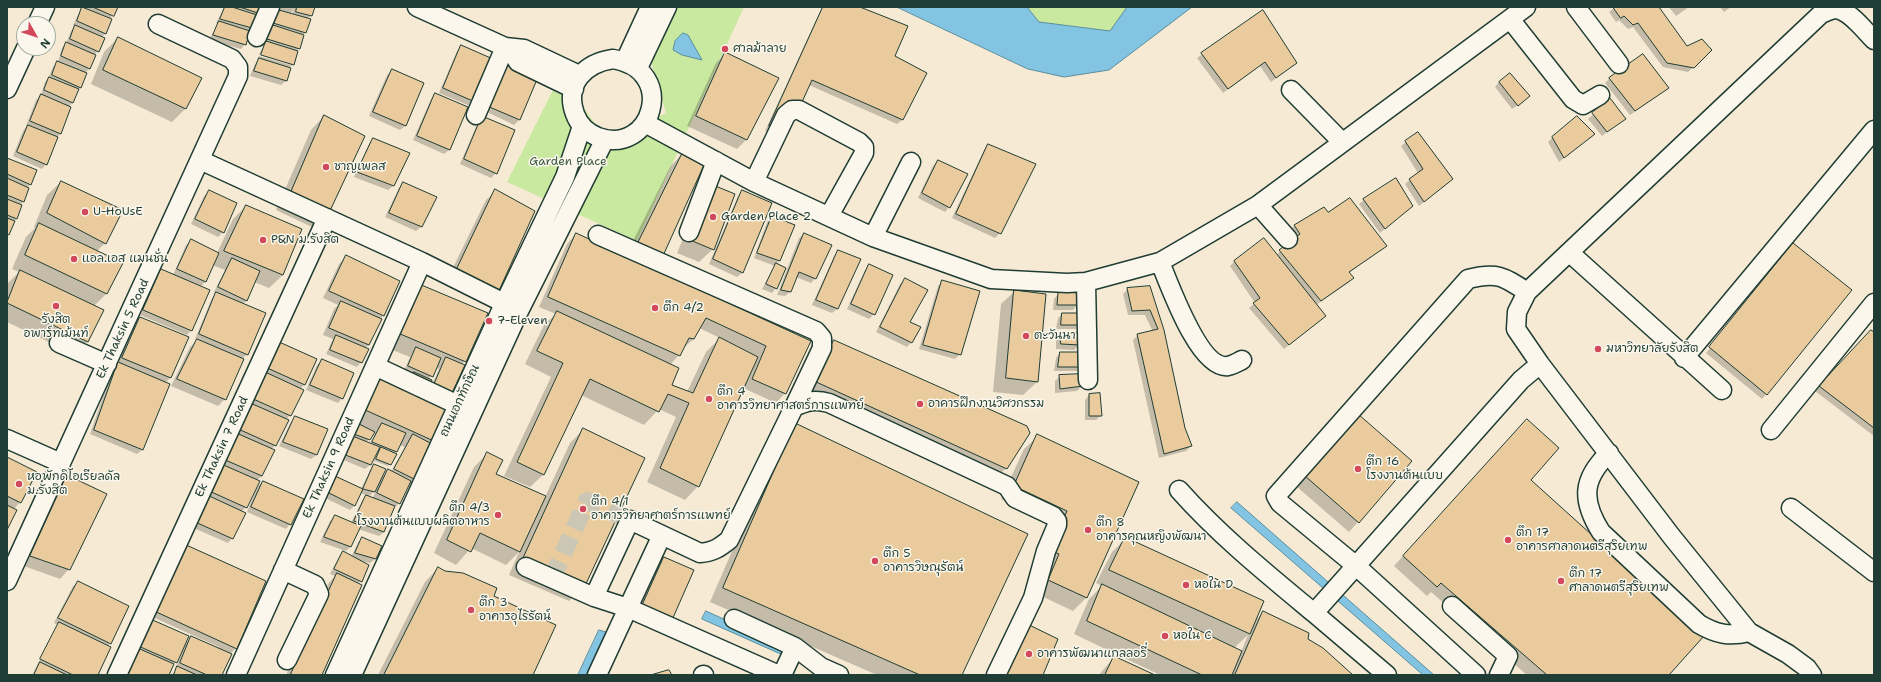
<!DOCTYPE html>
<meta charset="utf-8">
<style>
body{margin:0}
#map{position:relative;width:1881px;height:682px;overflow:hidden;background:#f6ead4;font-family:"Shantell Sans",sans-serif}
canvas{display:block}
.frame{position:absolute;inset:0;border:8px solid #1f3d34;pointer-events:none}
.north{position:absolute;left:16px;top:16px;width:40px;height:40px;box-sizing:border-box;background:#fbf7ec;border:1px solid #a3ada2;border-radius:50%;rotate:129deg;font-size:11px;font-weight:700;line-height:16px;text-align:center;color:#1f3d34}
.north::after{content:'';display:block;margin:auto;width:14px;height:18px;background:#d1495b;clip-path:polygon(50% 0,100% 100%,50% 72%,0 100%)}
</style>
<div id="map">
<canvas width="1881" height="682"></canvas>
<div class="frame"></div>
<div class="north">N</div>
</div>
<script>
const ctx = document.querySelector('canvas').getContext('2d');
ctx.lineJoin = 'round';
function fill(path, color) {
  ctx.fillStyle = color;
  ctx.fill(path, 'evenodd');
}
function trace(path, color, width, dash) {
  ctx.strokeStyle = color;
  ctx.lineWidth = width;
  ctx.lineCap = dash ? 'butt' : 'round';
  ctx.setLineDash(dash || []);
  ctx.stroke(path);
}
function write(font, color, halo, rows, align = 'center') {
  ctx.font = font + ' "Shantell Sans","Playpen Sans Thai",sans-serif';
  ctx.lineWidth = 3;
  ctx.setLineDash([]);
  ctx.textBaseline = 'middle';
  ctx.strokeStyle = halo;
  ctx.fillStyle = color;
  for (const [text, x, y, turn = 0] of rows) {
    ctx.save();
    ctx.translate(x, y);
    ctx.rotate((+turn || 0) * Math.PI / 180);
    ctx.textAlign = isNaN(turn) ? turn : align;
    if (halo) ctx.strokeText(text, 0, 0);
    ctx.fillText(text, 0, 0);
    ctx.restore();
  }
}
fill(new Path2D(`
 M671,7H744L637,241L507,182L561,74L608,143L666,113L649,55Z
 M1027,7H1127L1110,31L1039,22Z`), '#c9e8a0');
const water = new Path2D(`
 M897,7H1027L1039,22L1110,31L1127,7H1192L1109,70L1064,77L1028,69Z
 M683,33L688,35L702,60L682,55L673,50L675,41Z
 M1237,502L1434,675H1423L1231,508Z
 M706,611L789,649L785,656L702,619Z
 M599,630L606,632L586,675H578Z`);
fill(water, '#82c4e2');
trace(water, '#5a8e9c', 1);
fill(new Path2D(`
 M82,7H117L110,19L106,33L102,37L98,51L94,55L89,69L85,73L80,87L72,103L69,107L60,134L57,137L46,164L42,169L13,156L23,131L27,126H26L36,100L41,95L45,82L48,79L53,67L58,62L62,48L66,44L71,31L75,26L73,25Z
 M222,7H259L255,15L251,28L248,32L245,44L241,49L209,40L218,24L216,23L224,8Z
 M276,7H314L311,16L307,19L305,32L302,36L299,48L296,52L293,64L289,68L286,81L281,85L250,76L255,64L259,60H257L259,56L291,65V63L259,54L265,44H263L271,28H269L275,15L278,12L275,11ZM294,9L292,15L290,14L291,13Z
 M822,7H857L894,57L926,73L902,120L897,124L809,85L788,133L783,137L765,131Z
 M1615,7H1658L1687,47L1711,50L1688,72L1663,67L1633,27L1628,29L1619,20L1616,22L1609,12Z
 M1669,7H1689L1676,16Z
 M1720,7H1731L1724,12Z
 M1263,12L1296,63L1271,82L1260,66L1223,93L1197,58Z
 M118,38L185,109L172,122L91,84L104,52Z
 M461,46L492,60L470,106L439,93L457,51Z
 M725,54L777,78L746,140L737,149L687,126L716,63Z
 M392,71L423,84L405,126L400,130L369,116L387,75Z
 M537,78L519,120L514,125L483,110Z
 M1610,78L1668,88L1630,115L1605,83Z
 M1499,82L1524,101L1512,109L1495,87Z
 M435,94L466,108L449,150L444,154L413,140L431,99Z
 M1610,100L1624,119L1602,136L1588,119Z
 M324,116L363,137L314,228L276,210L311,130Z
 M482,118L496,173L491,178L460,164L478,122Z
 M1553,137L1589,138L1559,162L1548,142Z
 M373,139L409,153L393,186L388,190L354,177L369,144Z
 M1406,142L1452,179L1419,206L1405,184L1418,173L1401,146Z
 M988,145L1000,233L995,238L952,218L984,150Z
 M683,153L651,268L810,341L785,393L776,403L743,388L698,486L685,500L647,482L676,417L659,409L644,425L581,395L544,474L530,487L504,476L551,377L525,364L544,325L556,314L539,307L567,244L576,234L625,257L670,167ZM699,328L720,338L706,352L687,392L671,386L670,365L679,355L683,348L694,339Z
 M7,159L30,184L27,188H28L23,202L20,205H21L16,219L7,236Z
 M938,161L949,207L945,212L918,198L933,166Z
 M61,182L105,243L97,251L122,263L106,294L94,306L88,341L74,354L7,322V284L19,272L12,269L26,237L35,228L34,227L47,195Z
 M403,183L435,197L421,227L416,231L385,217L399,188Z
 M209,191L236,204L223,232L218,237L191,224L204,196Z
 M496,191L497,294L446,282L486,200Z
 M742,191L770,204L742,273L737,277L709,264L738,196Z
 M700,199L713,249L699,262L677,253Z
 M1364,200L1407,210L1380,233L1359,204Z
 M246,206L283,275L269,288L254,282L246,301L242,304L247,354L242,359L225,399L218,406L171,386L190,347L198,340L195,339L212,298L216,293L214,292L225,270L212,265L205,282L200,287L191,330L187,335L140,315L157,275L161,270L173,275L186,245L191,241L217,253L233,219Z
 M1324,209L1328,214L1386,246L1349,273L1353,278L1348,283L1316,305L1320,320L1284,349L1249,308L1255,303L1230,266L1234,262L1276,255L1296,239L1290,230L1294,226Z
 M772,217L794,225L779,261L776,264V288L772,293L762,289L775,266L754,258L767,222Z
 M804,234L815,278L811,283L796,277L790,292L785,296L777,295L799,238Z
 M1789,249L1850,290L1762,399L1706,353Z
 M838,251L860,259L837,309L832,313L812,305L834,256Z
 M346,257L399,281L369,345L365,348L361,362L357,367L326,354L333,339L323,335L334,309L338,305L323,298L339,264Z
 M869,266L874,314L869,319L847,309L865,270Z
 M905,280L911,342L907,347L876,332L900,284Z
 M942,282L960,354L955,359L919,349L938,286Z
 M1150,287L1184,428L1191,446L1186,451L1159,458L1133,340L1138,335L1153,332L1145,315H1128L1123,294L1128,289Z
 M1015,291L1037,382L1023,395L993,392L1001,304Z
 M1058,294L1077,305L1073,310H1053L1054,299Z
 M406,299L465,361L429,392L439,369L436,368L429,379L404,371L410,357L385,347Z
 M1062,314L1081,325L1077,329H1056L1058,318Z
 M140,318L187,338L170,378L165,383L169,385L142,450L137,454L90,434L113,368L133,325Z
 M1061,334L1079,345L1074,350L1056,349V339Z
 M1874,334V436L1815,391L1867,336Z
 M834,341L1006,468L993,481L801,395L820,354Z
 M272,346L304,385L300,389L290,415L286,420L276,445L271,449L262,476L256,481L246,507L241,512L232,538L228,543L189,526Z
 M1060,353L1082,367L1077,371H1054L1056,358Z
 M322,361L342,398L338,403L306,390L317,365Z
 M1060,376L1082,386L1077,391L1055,393V381Z
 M365,390L449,408L416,480L411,484L409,483L399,503L394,508L384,532L379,536L358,529L351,546L346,551L320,542L330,521L335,516L351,523L362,501L367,495L360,493L355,505L350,510L325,498L330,482L335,478L361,489L370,470L374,465L381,478L389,471L391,472L405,447L400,445L388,466L374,461L381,447H379L370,465L365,469L339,458ZM373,433L375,434L370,444L366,443ZM377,489L372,499L368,497Z
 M1089,395L1101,415L1096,420H1085V400Z
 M296,417L326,430L316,455L311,459L279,446L291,422Z
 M1348,425L1411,461L1349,532L1296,486Z
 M584,429L583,587L569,601L509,575L519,552L506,565L471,548L456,565L434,553L474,467L487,454L495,475L545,497L570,443Z
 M1517,430L1530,480L1667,675H1527L1431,592L1427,596L1394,566Z
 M1038,436L1138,482L1086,598L1073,611L1035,593L1054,525L1001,499L1024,449Z
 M781,438L961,675H877L710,602Z
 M7,458L20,502L14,509L7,527Z
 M68,477L69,569L60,579L21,565L58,486Z
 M263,482L290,524L286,529L247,512L258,486Z
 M1126,538L1254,621L1263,613L1307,639L1352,675H1160L1074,634L1089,599L1102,586L1096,583L1112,552ZM1248,635L1241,652L1234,648Z
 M362,539L380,546L375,559L370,563L361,561V581L357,584L320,675H286L328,584L335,576L330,574L339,557L343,552L351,557L358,543Z
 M179,550L236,648L230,654L221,675H172L177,668H176L183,650H182L168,675H118L144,624L184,645L192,637L218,649L219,647L148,615Z
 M665,558L671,619L636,613L658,565Z
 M438,568L492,596L532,675H378L425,582Z
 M78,582L110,643L108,646L97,675H32L58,625L54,623L73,586Z
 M1114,657L1152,675H1099Z`), '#0003');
const building = new Path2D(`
 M82,7L112,19L106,34L77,21Z
 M93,7H118L114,16Z
 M225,7H232L257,15L252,28L220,19Z
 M240,7H260L259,13Z
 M297,7H315L312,16L296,12Z
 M823,7H860L908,26L895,56L927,73L903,120L812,80L788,133L769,126Z
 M1613,7H1659L1687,46L1702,39L1712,50L1694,68L1667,63L1638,23L1633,25L1624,16L1621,18Z
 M279,10L311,19L306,33L273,23Z
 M1263,10L1297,63L1276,78L1265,62L1228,89L1201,53Z
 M219,21L250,31L246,45L213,35Z
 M75,25L105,38L99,52L70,39Z
 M273,25L304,35L300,49L267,39Z
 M118,37L202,78L186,109L103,70Z
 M266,41L298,51L294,65L261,55Z
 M66,42L96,55L90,69L61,56Z
 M461,45L493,59L475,102L443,88Z
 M725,52L779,78L747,140L696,116Z
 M1643,54L1669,88L1635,111L1609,78Z
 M259,58L291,68L287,81L254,71Z
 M57,61L87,73L81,88L52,75Z
 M505,63L538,77L520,120L487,106Z
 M392,69L424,83L406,126L373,112Z
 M1510,73L1530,96L1518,106L1499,82Z
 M49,77L79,89L73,103L44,90Z
 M435,93L468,107L450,150L417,136Z
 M41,94L71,107L61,134L30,121Z
 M1610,98L1626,119L1607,132L1592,113Z
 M324,115L365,136L328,215L289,197Z
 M482,116L515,130L497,174L464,159Z
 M1577,116L1595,134L1564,158L1552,137Z
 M28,125L58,137L47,165L17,152Z
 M1418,132L1453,179L1424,202L1409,179L1423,169L1405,141Z
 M373,138L410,153L394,186L357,172Z
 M988,144L1036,164L1001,234L956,214Z
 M683,152L704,165L662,258L636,247Z
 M7,158L37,170L31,185L7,174Z
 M938,160L968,174L950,208L922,193Z
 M7,178L29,188L24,202L7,195Z
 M1396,178L1413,206L1385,229L1363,199Z
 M61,181L123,210L106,244L47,213Z
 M403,182L437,197L422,227L389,213Z
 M713,185L735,194L714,250L690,240Z
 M495,189L535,211L497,295L455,273Z
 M209,190L237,203L224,233L195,219Z
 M742,190L772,203L743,273L713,259Z
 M1350,198L1387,246L1349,272L1354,278L1321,301L1279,250L1300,234L1294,225L1324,207L1328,212Z
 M7,199L22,205L17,219L7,215Z
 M246,205L302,229L283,275L224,251Z
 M772,216L795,225L780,261L757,253Z
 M7,218L15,221L9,235L7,234Z
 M39,223L123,263L107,294L25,255Z
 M576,233L811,341L786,394L752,379L766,346L706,318L694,339L689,338L680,356L548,297Z
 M804,233L832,245L816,279L799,272L791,292L781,290Z
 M1264,238L1326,316L1289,345L1253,303L1260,298L1234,261Z
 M191,239L219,253L206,282L177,269Z
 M1793,243L1852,290L1767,395L1709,347Z
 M838,250L861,259L838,309L816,300Z
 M346,255L400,281L384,316L329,291Z
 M232,258L260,271L247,301L218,287Z
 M776,263L786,268L777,289L766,284Z
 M869,264L893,275L875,315L851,304Z
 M161,269L210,290L192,331L143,310Z
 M20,270L104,310L88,342L7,303Z
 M905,278L928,290L910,322L921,327L912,343L880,327Z
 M942,280L980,291L961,355L923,345Z
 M419,284L488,313L466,362L398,333Z
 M1150,286L1164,330L1185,428L1192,446L1164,454L1137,334L1158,329L1150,310L1132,311L1127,288Z
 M1014,290L1046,294L1038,382L1006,378Z
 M216,292L266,313L248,355L199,334Z
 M1079,292L1078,305H1057L1058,293Z
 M341,301L382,319L369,345L329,328Z
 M557,311L679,368L672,385L693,393L719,337L758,357L699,487L660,468L689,403L668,394L659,412L590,379L544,475L517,462L563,363L537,351Z
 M1062,313H1082V325H1061Z
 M140,317L189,337L171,378L122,358Z
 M1871,330L1874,332V428L1819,386Z
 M1060,333H1081L1080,345L1061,344Z
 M336,335L369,349L362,363L330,350Z
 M197,339L244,359L226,400L177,379Z
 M834,340L1027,426L1030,433L1007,469L814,381Z
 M277,341L317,359L305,385L265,367Z
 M416,347L441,358L433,377L408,366Z
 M1060,352H1083V367H1058Z
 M446,357L465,365L451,395L433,387Z
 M322,359L354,373L343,399L310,385Z
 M118,362L170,384L143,450L94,430Z
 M263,371L304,390L291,416L251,398Z
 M414,372L432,380L430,386L411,379Z
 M1081,374L1083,386L1060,389L1059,375Z
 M378,375L450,408L436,442L363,409Z
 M1100,393L1102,416H1089V394Z
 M248,402L289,420L276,446L236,428Z
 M1358,414L1412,461L1359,523L1305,476Z
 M295,416L328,429L317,455L283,442Z
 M1527,419L1559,448L1531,480L1704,636L1669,675H1547L1441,583L1437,587L1403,556Z
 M357,423L375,432L370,440L351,433Z
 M382,423L406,433L397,452L372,442Z
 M795,423L1028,534L962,675H920L723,588Z
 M583,428L645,458L584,588L522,561Z
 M234,432L275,450L262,476L223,459Z
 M413,434L434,445L416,480L394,469Z
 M1037,434L1139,482L1087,598L1048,580L1059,554L1049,550L1067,511L1014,486Z
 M350,435L380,447L371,465L343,454Z
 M381,447L397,454L391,465L376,459Z
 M487,452L503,460L496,474L546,496L520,552L480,533L471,552L447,540Z
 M7,457L37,472L21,503L7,496Z
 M219,463L260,481L247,508L207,490Z
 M374,464L386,469L375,492L363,489Z
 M388,469L411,481L400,504L377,493Z
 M67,475L107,494L70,570L30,556Z
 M335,476L363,489L355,506L329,493Z
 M263,481L304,499L291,525L251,507Z
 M205,494L246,513L233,539L193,521Z
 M366,495L395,506L384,532L354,521Z
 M7,505L17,510L7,530Z
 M335,515L361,526L351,547L324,537Z
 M362,537L382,546L376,559L355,553Z
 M1125,537L1264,601L1250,634L1109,570Z
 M184,544L266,581L237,649L152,610Z
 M343,551L369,565L362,582L334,569Z
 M664,557L694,570L672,620L642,606Z
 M438,567L445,571L463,573L497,588L494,596L556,625L533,675H384Z
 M337,573L362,585L322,675H293L291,674Z
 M78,581L129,606L111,644L58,618Z
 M1102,584L1242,651L1232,675H1202L1087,621Z
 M1263,611L1309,633L1308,639L1323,648L1353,675H1235Z
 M148,618L189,636L177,663L136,645Z
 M1021,621L1058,639L1043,675H996Z
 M59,622L111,647L98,675H73L40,659Z
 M191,636L232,654L222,675H207L180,663Z
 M133,646L174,664L169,675H126Z
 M1114,656L1155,675H1105Z
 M40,662L67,675H34Z
 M177,666L197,675H174Z
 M669,670L672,675H651Z`);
fill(building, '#eacb9d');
trace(building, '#1f3d34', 1);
trace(new Path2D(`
 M552,578L587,501L630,520`), '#cbc7b4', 18, [18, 9]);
const minor = new Path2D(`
 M417,7L505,47L524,49L579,75
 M1576,7L1619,64
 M1510,19L1573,99L1583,105L1600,95
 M37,24L45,7
 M257,37L270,7
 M509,48L518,62L574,89
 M613,59C679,70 652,157 598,137C588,133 579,125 575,114C564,84 585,63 613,59Z
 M625,61L650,7
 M638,68L667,7
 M7,89L26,48
 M1291,90L1342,142
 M476,115L505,47
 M645,123L754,182L873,237L991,279L1067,283L1086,282L1160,262L1258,205L1526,7
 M200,160L422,262L514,308
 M754,182L786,115L792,110H799L859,142L864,147V153L829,216
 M1258,205L1288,239
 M689,232L716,161
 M598,235L816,331L822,338V348L794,407
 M873,237L911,162
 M1570,253L1722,390
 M1160,262C1169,283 1199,370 1228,366C1233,365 1238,362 1242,360
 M1086,282L1088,380
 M59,343L107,364
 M1684,358L1874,130
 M375,366L458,405
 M1771,430L1874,303
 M7,439L61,463
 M1609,453C1582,479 1581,500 1601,532L1699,624C1716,634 1729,637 1749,632
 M1179,490C1219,535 1267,574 1314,613L1521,380L1540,364
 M1791,508L1874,572
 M526,567L594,597L628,608L662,535
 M283,570L315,585L319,594L287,660
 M7,581L238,76V67L232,59L158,24
 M594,597L630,520L700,553C713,552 719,548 729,540L794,407C807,401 815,399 829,403L1007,486L1015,498L1053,516L1057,521V525L1046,551L1033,598L996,675
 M1452,606L1508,656L1499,675
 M1314,613L1387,675
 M734,619L795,647L782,675
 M795,647L821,667L839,675
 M117,675L327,218
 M236,675L422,262
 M335,675L504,304L565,177L582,126
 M352,675L519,311L605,139
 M597,675L628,608L779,675
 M703,675H704
 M1476,675L1355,565L1280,503L1276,496L1468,279C1497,272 1503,276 1527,292
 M1812,675L1807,668L1788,654L1749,632L1672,537L1540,364L1516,329L1517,312L1527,292L1821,14C1825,12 1830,10 1834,9C1849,9 1864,30 1874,40`);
trace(minor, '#1f3d34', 21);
trace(minor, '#fbf7ec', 18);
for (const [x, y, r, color] of [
 [725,49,4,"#d1495b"],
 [326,167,4,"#d1495b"],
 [85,212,4,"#d1495b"],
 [713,217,4,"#d1495b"],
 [263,240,4,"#d1495b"],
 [74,259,4,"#d1495b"],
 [56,306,4,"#d1495b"],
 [655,308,4,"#d1495b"],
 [489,321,4,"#d1495b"],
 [1026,336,4,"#d1495b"],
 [1598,349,4,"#d1495b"],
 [709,399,4,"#d1495b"],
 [920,404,4,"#d1495b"],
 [1358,469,4,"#d1495b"],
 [19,484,4,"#d1495b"],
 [583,509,4,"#d1495b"],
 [498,515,4,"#d1495b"],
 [1088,530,4,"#d1495b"],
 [1508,540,4,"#d1495b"],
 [875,561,4,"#d1495b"],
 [1561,581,4,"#d1495b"],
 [1186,585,4,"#d1495b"],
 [471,610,4,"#d1495b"],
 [1165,636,4,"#d1495b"],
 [1029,654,4,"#d1495b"]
]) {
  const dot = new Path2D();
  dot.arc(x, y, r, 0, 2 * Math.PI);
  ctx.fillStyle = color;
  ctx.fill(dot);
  trace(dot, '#fbf7ec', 1.5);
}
write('12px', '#1f3d34', '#fbf7ec', [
 ["ศาลม้าลาย",733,49],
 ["ชาญเพลส",334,167],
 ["U-HoUsE",93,212],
 ["Garden Place 2",721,217],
 ["P&N ม.รังสิต",271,240],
 ["แอล.เอส แมนชั่น",82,259],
 ["ตึก 4/2",663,308],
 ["รังสิต",56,320,"center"],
 ["อพาร์ทเม้นท์",56,334,"center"],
 ["7-Eleven",497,321],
 ["ตะวันนา",1034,336],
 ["มหาวิทยาลัยรังสิต",1606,349],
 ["ตึก 4",717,392],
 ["อาคารวิทยาศาสตร์การแพทย์",717,406],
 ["อาคารฝึกงานวิศวกรรม",928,404],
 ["ตึก 16",1366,462],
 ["โรงงานต้นแบบ",1366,476],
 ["หอพักดิโอเรียลดัล",27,477],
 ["ม.รังสิต",27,491],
 ["ตึก 4/1",591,502],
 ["อาคารวิทยาศาตร์การแพทย์",591,516],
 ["ตึก 4/3",490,508,"right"],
 ["โรงงานต้นแบบผลิตอาหาร",490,522,"right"],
 ["ตึก 8",1096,523],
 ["อาคารคุณหญิงพัฒนา",1096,537],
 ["ตึก 17",1516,533],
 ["อาคารศาลาดนตรีสุริยเทพ",1516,547],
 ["ตึก 5",883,554],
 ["อาคารวิษณุรัตน์",883,568],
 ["ตึก 17",1569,574],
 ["ศาลาดนตรีสุริยเทพ",1569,588],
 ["หอใน D",1194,585],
 ["ตึก 3",479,603],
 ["อาคารอุไรรัตน์",479,617],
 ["หอใน C",1173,636],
 ["อาคารพัฒนาแกลลอรี่",1037,654]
], 'left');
write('12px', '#415f4a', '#fbf7ec', [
 ["Garden Place",568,162]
]);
write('12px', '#1f3d34', '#fbf7ec', [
 ["Ek Thaksin 5 Road",123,329,-65],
 ["ถนนเอกทักษิณ",460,401,-65],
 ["Ek Thaksin 7 Road",222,447,-65],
 ["Ek Thaksin 9 Road",329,468,-66]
]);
</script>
